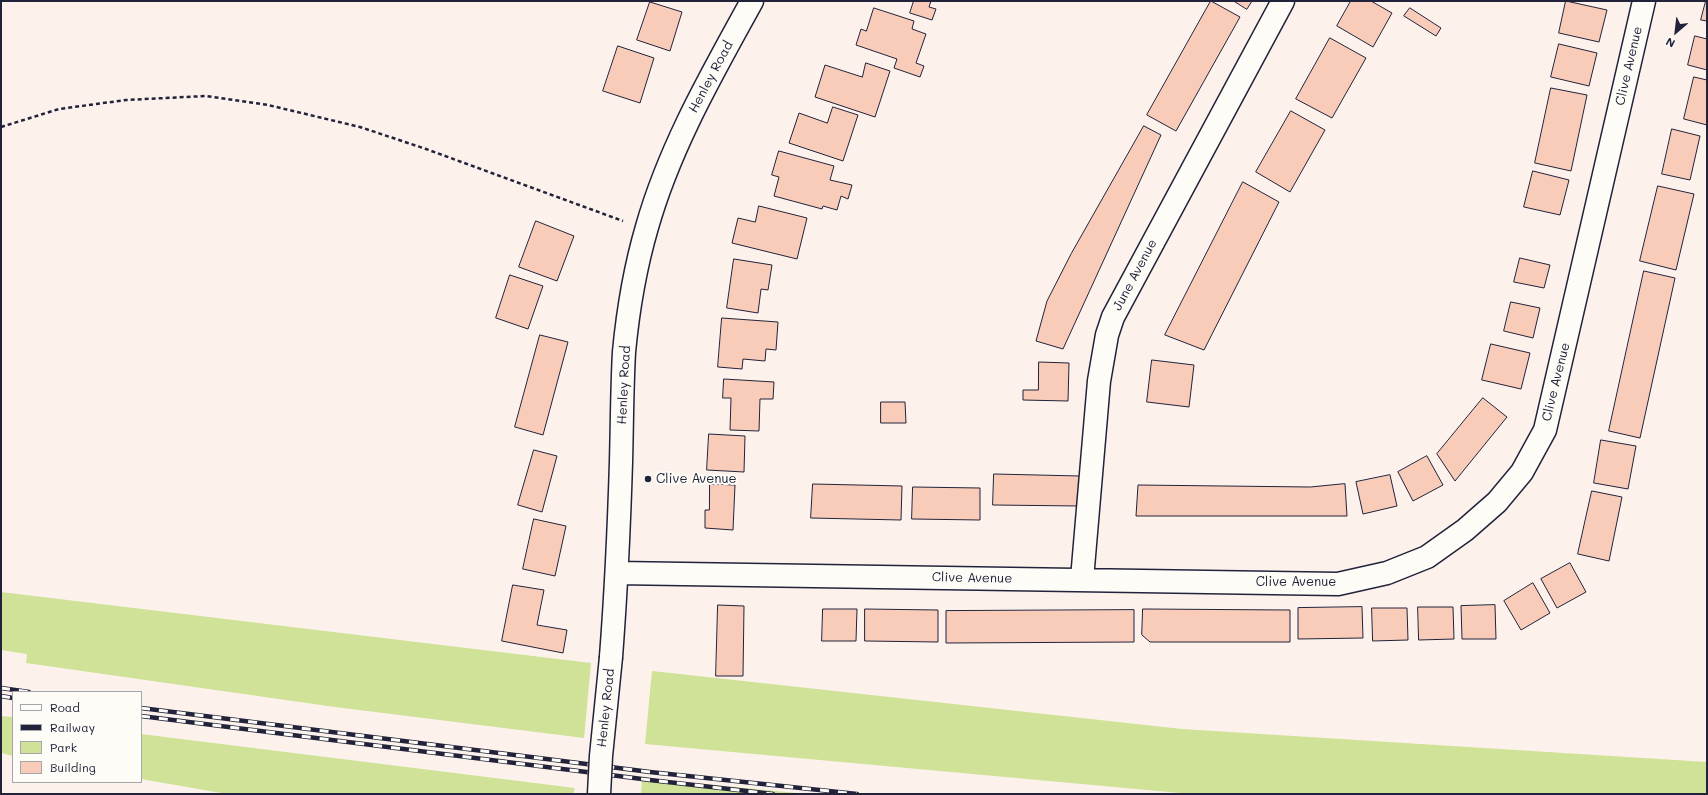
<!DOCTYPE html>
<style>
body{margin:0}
#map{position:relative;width:1708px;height:795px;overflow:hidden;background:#fcf2eb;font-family:Mali,sans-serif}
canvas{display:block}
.frame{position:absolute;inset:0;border:2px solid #22223b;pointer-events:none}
.legend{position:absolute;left:12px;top:691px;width:130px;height:92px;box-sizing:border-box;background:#fdfcf7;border:1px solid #a5a5ac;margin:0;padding:5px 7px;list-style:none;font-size:12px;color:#22223b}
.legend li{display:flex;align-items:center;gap:8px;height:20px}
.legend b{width:20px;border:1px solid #a5a5ac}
.north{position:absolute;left:1656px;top:12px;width:40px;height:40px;-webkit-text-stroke:3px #fdfcf7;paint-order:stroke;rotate:208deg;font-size:11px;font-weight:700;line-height:16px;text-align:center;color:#22223b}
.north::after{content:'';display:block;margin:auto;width:14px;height:18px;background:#22223b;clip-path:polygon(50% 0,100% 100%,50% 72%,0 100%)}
</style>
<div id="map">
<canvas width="1708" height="795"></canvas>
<div class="frame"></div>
<ul class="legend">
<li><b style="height:5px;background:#fdfcf7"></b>Road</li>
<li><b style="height:5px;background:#22223b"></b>Railway</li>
<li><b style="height:11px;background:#cfe297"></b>Park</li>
<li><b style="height:11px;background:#f8ccb9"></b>Building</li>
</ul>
<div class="north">N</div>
</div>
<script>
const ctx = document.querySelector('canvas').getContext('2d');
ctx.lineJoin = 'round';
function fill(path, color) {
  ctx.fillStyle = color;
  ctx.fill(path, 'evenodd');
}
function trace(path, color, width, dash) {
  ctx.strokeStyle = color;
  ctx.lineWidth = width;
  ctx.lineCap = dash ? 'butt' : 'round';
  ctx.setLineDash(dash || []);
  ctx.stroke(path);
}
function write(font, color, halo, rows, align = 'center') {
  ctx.font = font + ' Mali,sans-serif';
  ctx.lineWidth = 4;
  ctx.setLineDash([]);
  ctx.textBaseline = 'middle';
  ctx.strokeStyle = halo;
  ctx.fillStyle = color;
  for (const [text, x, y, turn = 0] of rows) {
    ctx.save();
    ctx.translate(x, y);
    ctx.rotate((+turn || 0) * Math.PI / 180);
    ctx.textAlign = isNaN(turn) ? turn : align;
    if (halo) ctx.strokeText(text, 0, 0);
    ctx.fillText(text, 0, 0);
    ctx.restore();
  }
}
fill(new Path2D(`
 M1,592L591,663L584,738L335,707L26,663L27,654L1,650Z
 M652,671L1182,729L1707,762V794H1191L645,744Z
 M1,716L13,717V756L1,753Z
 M141,734L575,788L573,794H227L141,779Z
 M642,778L807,794H641Z`), '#cfe297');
const building = new Path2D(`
 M914,1H931L929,7L936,9L932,20L910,13Z
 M1211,1L1240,17L1176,131L1147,115Z
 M1234,1H1252L1247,9Z
 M1351,1H1371L1392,13L1373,47L1337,26Z
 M1566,1L1607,10L1599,42L1559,33Z
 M1706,1H1707V21L1701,20Z
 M650,2L682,12L670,51L637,40Z
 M874,8L914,21L912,29L926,34L916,63L924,66L920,77L894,68L897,59L856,45L861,29L866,31Z
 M1410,8L1441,28L1436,36L1404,16Z
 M1695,36L1707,39V70L1688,65Z
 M1330,38L1366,58L1332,118L1296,99Z
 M1559,44L1597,53L1589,86L1551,77Z
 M618,46L654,58L640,103L603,91Z
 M866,63L890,71L875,117L815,97L825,65L862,77Z
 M1694,77L1707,80V125L1684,119Z
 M1551,88L1587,95L1571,171L1535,163Z
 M833,107L858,115L843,161L789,143L799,113L827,123Z
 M1291,111L1325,130L1290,192L1256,172Z
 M1144,126L1161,135L1063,349L1036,341L1047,301L1071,254Z
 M1672,129L1700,136L1690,180L1662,174Z
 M779,151L834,166L830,180L852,185L848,199L841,196L837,210L823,206L822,209L774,196L779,177L772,175Z
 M1533,171L1569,180L1560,215L1524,207Z
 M1243,182L1279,202L1204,350L1165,335Z
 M1658,186L1694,194L1676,270L1640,261Z
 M759,206L807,218L797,259L732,243L738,218L755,222Z
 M536,221L574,236L557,281L519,267Z
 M1520,258L1550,265L1544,288L1514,282Z
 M734,259L772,265L768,290L761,289L758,313L727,308Z
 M1644,271L1675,278L1640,438L1609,431Z
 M510,275L543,286L528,329L496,318Z
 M1511,302L1540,308L1533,338L1504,331Z
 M722,318L778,322L776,350L766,349L765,361L743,359L742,369L718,367Z
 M540,335L568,342L543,435L515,427Z
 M1491,344L1530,353L1521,389L1482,380Z
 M1152,360L1194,365L1189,407L1147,402Z
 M1039,362L1069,363L1068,401L1023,400V390H1038Z
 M724,379L774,382L773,399H760L759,431L730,430L731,398H723Z
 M1483,398L1507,417L1455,481L1437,454Z
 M881,402H905L906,423H881Z
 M709,434L745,436L744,472L707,470Z
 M1601,440L1636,446L1628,489L1594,483Z
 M534,450L557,456L542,512L518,505Z
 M1427,456L1443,485L1413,501L1398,472Z
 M994,474L1080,476L1079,506L993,505Z
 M1390,475L1397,506L1363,514L1356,482Z
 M710,484L735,485L733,530L705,528V510H709Z
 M813,484L902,486L901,520L811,518Z
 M1345,484L1347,516H1136L1138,485L1310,487Z
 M913,487L980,488V520L912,519Z
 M1592,491L1622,497L1609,561L1578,554Z
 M534,519L566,526L555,576L523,569Z
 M1570,563L1586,592L1557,608L1541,579Z
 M1533,583L1550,613L1521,630L1504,601Z
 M513,585L544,590L537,625L567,630L563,653L502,641Z
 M718,605L744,606L743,676H716Z
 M1495,605L1496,639H1462L1461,606Z
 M1362,607L1363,638L1298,639V608Z
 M1418,607H1453L1454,639L1419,640Z
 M1372,608H1407L1408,640L1373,641Z
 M823,609H857L856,641H822Z
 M865,609L938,610V642L865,641Z
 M1143,609L1290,610V642H1150L1142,635Z
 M1134,610V642L946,643V611Z`);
fill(building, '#f8ccb9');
trace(building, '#22223b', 1);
const minor = new Path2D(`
 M617,573L1338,584L1387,573L1427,557L1465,530L1497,502L1522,472L1545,430L1644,1
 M1082,579L1099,381L1107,335L1113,317L1283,1
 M611,657C616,592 619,527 621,462C622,425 622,388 624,352C628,310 635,268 647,227C670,146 712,74 752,1`);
trace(minor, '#22223b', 25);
trace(new Path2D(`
 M1,127L59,109L126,100L206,96L268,105L360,127L426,149L623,221`), '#22223b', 2.5, [4, 3]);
trace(minor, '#fdfcf7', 22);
const rail = new Path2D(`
 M1,688L29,692
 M1,696L13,698
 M141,708L650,772L857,794
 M141,716L650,780L773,794`);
trace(rail, '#22223b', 4.5);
trace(rail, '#fdfcf7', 3, [9]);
const minorBridge = new Path2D(`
 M599,794L601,756L611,657`);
trace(minorBridge, '#22223b', 25, []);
trace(minorBridge, '#fdfcf7', 22);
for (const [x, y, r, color] of [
 [648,479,4,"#22223b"]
]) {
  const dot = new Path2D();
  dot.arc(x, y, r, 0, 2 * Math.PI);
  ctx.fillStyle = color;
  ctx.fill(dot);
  trace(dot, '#fdfcf7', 1.5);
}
write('13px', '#22223b', '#fdfcf7', [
 ["Clive Avenue",1629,66,-77],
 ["Henley Road",711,77,-62],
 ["June Avenue",1135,275,-62],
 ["Clive Avenue",1556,382,-76],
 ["Henley Road",624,385,-87],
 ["Clive Avenue",972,578,1],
 ["Clive Avenue",1296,582],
 ["Henley Road",606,708,-84]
]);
write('13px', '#22223b', '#fdfcf7', [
 ["Clive Avenue",656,479]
], 'left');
</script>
